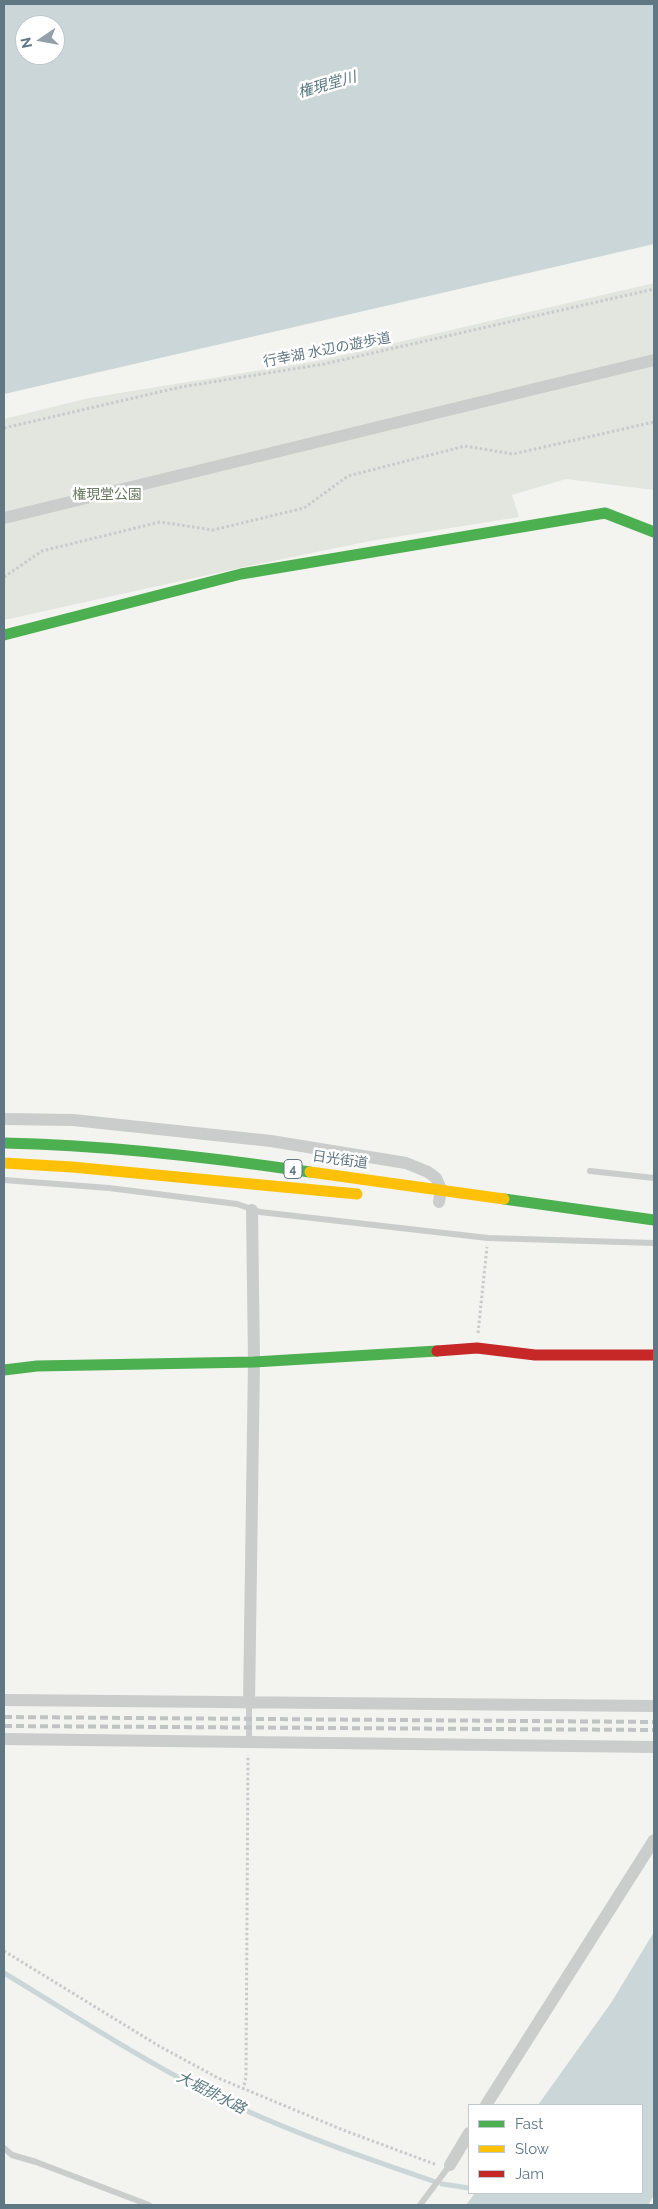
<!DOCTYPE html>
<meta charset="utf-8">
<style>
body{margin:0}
#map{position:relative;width:658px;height:2209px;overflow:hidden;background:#f3f3f0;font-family:Raleway,sans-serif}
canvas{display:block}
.frame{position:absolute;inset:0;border:5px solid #607784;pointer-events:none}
.legend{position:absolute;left:468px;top:2104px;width:175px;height:90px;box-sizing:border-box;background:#fff;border:1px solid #bfc9ce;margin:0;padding:6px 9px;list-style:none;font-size:15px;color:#607784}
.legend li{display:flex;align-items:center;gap:10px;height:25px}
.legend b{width:25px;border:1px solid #bfc9ce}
.north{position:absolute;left:15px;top:15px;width:50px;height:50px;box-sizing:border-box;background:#fff;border:1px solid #bfc9ce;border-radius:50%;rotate:258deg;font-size:14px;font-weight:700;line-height:20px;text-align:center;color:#607784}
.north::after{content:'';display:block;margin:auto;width:18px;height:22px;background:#93a2aa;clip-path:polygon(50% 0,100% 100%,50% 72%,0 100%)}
</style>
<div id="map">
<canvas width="658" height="2209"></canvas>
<div class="frame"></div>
<ul class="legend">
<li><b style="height:6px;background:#4caf50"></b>Fast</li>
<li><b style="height:6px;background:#ffc107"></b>Slow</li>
<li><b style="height:6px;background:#c62828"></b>Jam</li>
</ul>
<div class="north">N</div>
</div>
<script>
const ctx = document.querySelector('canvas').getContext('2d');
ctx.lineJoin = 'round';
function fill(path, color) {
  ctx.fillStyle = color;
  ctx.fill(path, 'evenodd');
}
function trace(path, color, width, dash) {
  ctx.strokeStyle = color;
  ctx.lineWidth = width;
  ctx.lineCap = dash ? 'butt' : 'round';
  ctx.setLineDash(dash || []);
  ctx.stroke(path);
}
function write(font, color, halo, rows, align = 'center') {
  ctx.font = font + ' Raleway,"Noto Sans JP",sans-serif';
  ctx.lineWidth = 5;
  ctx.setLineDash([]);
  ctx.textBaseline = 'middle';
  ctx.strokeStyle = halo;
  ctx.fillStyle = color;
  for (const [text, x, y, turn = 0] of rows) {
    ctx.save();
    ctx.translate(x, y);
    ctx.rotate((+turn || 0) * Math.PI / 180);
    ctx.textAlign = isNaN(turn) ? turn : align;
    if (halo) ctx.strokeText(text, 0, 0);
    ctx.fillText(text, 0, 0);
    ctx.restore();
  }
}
fill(new Path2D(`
 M654,283V490L566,479L512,495L519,517L370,541L244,567L4,620V419L89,398L317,361Z`), '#e3e6de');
fill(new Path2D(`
 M4,4H654V244L4,394ZM25,25H55V55H25Z
 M654,1932V2195L648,2205H466L475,2193H642V2105H538L611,2003Z`), '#cad6d7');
trace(new Path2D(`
 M4,1973C64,2009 124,2049 187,2082C265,2123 350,2153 433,2181
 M442,2184L469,2188`), '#cad6d7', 5);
trace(new Path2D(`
 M4,428L181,387L324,364L654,289
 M4,577L42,551L160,522L213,530L304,508L348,476L465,446L513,454L654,422
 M478,1333L487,1247
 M4,1951L159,2046L218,2078L343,2130L437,2165
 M243,2090L246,2077L248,1755`), '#c8cacb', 3, [2.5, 2.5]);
trace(new Path2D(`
 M590,1171L654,1178
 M4,1180L109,1188L237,1204L260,1212L488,1238L654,1243
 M249,1742V1703
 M4,2148L12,2155L36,2162L149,2205
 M420,2205L450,2165`), '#cbcccc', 6);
trace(new Path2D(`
 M4,518L654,360
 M4,1119L73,1120L271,1141L406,1163L428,1172L436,1178L441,1189L439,1202
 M4,1700L654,1706
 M249,1703L254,1362L252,1210
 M4,1739L654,1747
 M486,2105L654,1840
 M450,2165L469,2133`), '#cbcccc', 12);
trace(new Path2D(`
 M4,635L241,574L605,513L654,532
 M4,1143C106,1145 209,1157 310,1172
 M504,1199L654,1220
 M4,1370L37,1366L254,1362L437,1351`), '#4caf50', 11);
trace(new Path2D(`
 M4,1163L72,1167L357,1194
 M310,1172L504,1199`), '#ffc107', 11);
trace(new Path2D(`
 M437,1351L477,1348L535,1355H654`), '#c62828', 11);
trace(new Path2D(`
 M4,1717L654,1722
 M4,1726L654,1730`), '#c0c2c3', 4, [8, 4]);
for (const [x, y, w] of [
 [293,1169,18]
]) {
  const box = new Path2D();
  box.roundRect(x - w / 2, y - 9.5, w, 19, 4);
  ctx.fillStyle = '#fff';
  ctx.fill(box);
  trace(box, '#607784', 1);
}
write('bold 12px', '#607784', null, [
 ["4",293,1169]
]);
write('14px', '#607784', '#fff', [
 ["行幸湖 水辺の遊歩道",327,350,-11],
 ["日光街道",340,1160,8]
]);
write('14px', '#687a60', '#fff', [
 ["権現堂公園",107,495]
]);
write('italic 15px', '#5b7b82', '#fff', [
 ["権現堂川",327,85,-16],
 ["大堀排水路",211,2093,27]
]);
</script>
